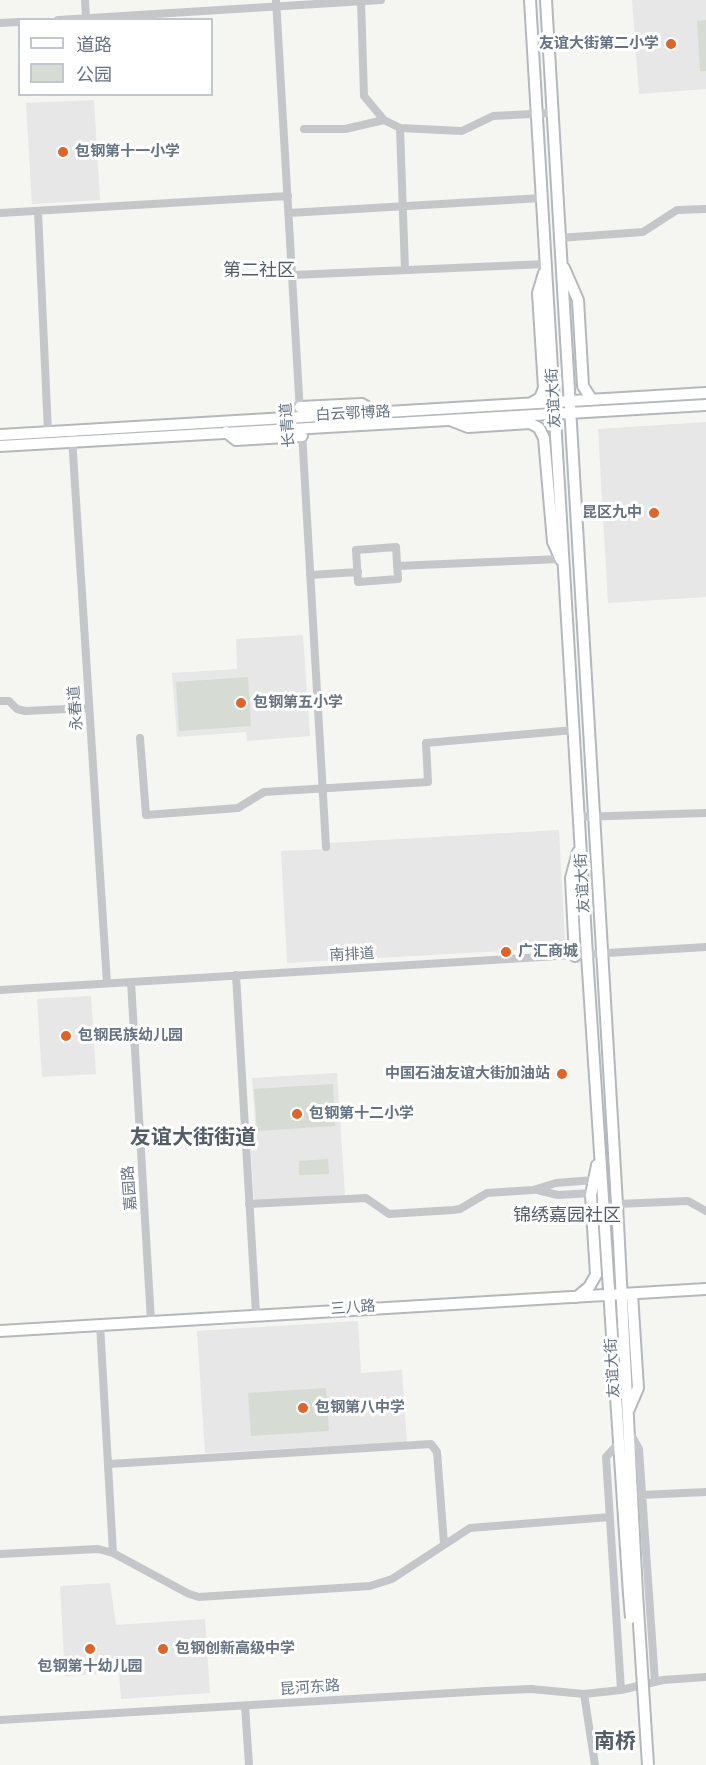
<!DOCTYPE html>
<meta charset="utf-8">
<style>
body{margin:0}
#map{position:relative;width:706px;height:1765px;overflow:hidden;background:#f5f6f2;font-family:Arial,"Noto Sans SC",sans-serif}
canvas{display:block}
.legend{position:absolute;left:18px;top:18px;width:195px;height:78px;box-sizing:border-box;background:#fff;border:2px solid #c2c7cd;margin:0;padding:8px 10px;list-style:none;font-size:18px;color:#667382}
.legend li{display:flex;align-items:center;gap:12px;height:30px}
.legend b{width:30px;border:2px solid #c2c7cd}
</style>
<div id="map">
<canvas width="706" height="1765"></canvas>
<ul class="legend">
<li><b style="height:8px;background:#fff"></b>道路</li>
<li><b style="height:16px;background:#d6dcd3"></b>公园</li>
</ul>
</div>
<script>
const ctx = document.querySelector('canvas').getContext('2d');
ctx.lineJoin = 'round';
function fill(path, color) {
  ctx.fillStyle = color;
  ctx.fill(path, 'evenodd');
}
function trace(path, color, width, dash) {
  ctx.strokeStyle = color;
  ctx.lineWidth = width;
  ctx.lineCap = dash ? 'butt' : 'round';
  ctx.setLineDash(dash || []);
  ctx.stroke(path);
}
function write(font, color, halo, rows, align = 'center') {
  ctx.font = font + ' Arial,"Noto Sans SC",sans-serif';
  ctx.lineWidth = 6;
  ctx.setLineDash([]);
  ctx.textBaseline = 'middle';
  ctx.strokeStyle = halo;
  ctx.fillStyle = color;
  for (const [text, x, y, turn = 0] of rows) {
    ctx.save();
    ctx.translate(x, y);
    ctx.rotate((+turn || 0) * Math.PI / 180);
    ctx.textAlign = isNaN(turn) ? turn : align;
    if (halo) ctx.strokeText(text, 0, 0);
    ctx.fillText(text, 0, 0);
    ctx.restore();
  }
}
fill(new Path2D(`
 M632,0H706V89L639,94Z
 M94,100L100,200L32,204L26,103Z
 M706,422V597L608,603L598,429Z
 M303,635L310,736L247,741L246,732L177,737L172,673L237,669L236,639Z
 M559,830L565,940L557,948L287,963L281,851L329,849V843Z
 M91,996L96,1074L42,1077L37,999Z
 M337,1073L345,1195L254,1201L251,1151L257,1150L252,1078Z
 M358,1321L361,1373L402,1370L407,1442L205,1453L197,1331Z
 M110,1583L116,1625L205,1619L210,1693L121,1699L119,1673L65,1676L60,1586Z`), '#e6e7e6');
fill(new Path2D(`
 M706,20V71H700L697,21Z
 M248,677L251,726L179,731L176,682Z
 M333,1084L335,1126L257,1131L254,1089Z
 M328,1159L329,1174L299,1175V1161Z
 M326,1388L329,1431L251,1436L248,1393Z`), '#d6dcd3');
const major = new Path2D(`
 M530,0L587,955L629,1594
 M546,0L617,1204L637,1593
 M564,268L578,300L583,386L592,400
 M531,403L540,398L544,388L538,293L544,273
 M300,407L362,404L376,412
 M450,420L468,427L530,423L539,428L544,438L553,542L561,560
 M226,432L236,440L302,436
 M0,435L706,393
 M0,446L706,405
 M575,956L571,878L578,852
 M577,1297L589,1287L596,1275L591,1195L597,1165
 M0,1331L706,1289
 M629,1409L638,1388L632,1294`);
trace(major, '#b4b8bc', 14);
trace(new Path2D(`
 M85,0L86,18
 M276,0L300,413
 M361,1L364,96L384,120L400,128L462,131L493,116L552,113
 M58,20L381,0
 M0,23L20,22
 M400,128L405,270
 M304,129H345L384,120
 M38,211L48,433
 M0,213L288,196
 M289,213L542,198
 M559,238L643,232L677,210L706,209
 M293,275L546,264
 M302,432L326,847
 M72,438L107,983
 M396,547L398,579L358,582L356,550Z
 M397,566L560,559
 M310,575L358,572
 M0,701H9L17,709L25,711L89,708
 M140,738L146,815L238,808L264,792L428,782L426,743L574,730
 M579,817L706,813
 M236,975L256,1314
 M131,982L151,1321
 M0,990L706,947
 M537,1190L558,1195L592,1193
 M249,1204L366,1198L389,1214L453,1210L460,1209L487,1193L533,1190L556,1183L594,1180
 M617,1204L688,1201L706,1211
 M630,1433L639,1449L655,1682
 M618,1444L606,1457L621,1690
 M110,1464L431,1444L437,1452L444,1544
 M641,1495L706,1492
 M113,1553L189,1594L199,1597L370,1586L392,1579L470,1528L610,1517
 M0,1554L98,1549L113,1553L100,1324
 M584,1694L595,1765
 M245,1706L249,1765
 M0,1720L486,1691L531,1689L584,1694L621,1690L663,1680L706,1677`), '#c4c6ca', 8);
trace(major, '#fff', 10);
const majorBridge = new Path2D(`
 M637,1593L648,1765
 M629,1594L631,1618`);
trace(majorBridge, '#b4b8bc', 14, []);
trace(majorBridge, '#fff', 10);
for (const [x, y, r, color] of [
 [671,44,6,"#dd652b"],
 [63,152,6,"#dd652b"],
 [654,513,6,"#dd652b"],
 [241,703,6,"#dd652b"],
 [506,952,6,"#dd652b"],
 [66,1036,6,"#dd652b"],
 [562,1074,6,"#dd652b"],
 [297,1114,6,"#dd652b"],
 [303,1408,6,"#dd652b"],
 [90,1649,6,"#dd652b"],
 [163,1649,6,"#dd652b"]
]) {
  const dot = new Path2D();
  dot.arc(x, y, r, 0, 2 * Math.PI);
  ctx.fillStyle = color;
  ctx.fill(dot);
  trace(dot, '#fff', 2);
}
write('bold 15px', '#667382', '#fff', [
 ["友谊大街第二小学",659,44,"right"],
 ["包钢第十一小学",75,152],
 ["昆区九中",642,513,"right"],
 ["包钢第五小学",253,703],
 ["广汇商城",518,952],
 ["包钢民族幼儿园",78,1036],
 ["中国石油友谊大街加油站",550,1074,"right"],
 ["包钢第十二小学",309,1114],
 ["包钢第八中学",315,1408],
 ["包钢创新高级中学",175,1649],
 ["包钢第十幼儿园",90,1667,"center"]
], 'left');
write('15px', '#667382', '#fff', [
 ["友谊大街",554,398,-93],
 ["白云鄂博路",353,414,-3],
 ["长青道",288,425,-94],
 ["永春道",76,708,-94],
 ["友谊大街",583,883,-93],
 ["南排道",352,955,-3],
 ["嘉园路",130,1188,-94],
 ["三八路",353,1308,-4],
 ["友谊大街",613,1368,-93],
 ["昆河东路",310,1688,-4]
]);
write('18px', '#535d68', '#fff', [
 ["第二社区",259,271],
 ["锦绣嘉园社区",567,1216]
]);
write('bold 21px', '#535d68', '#fff', [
 ["友谊大街街道",193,1138],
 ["南桥",615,1742]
]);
</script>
